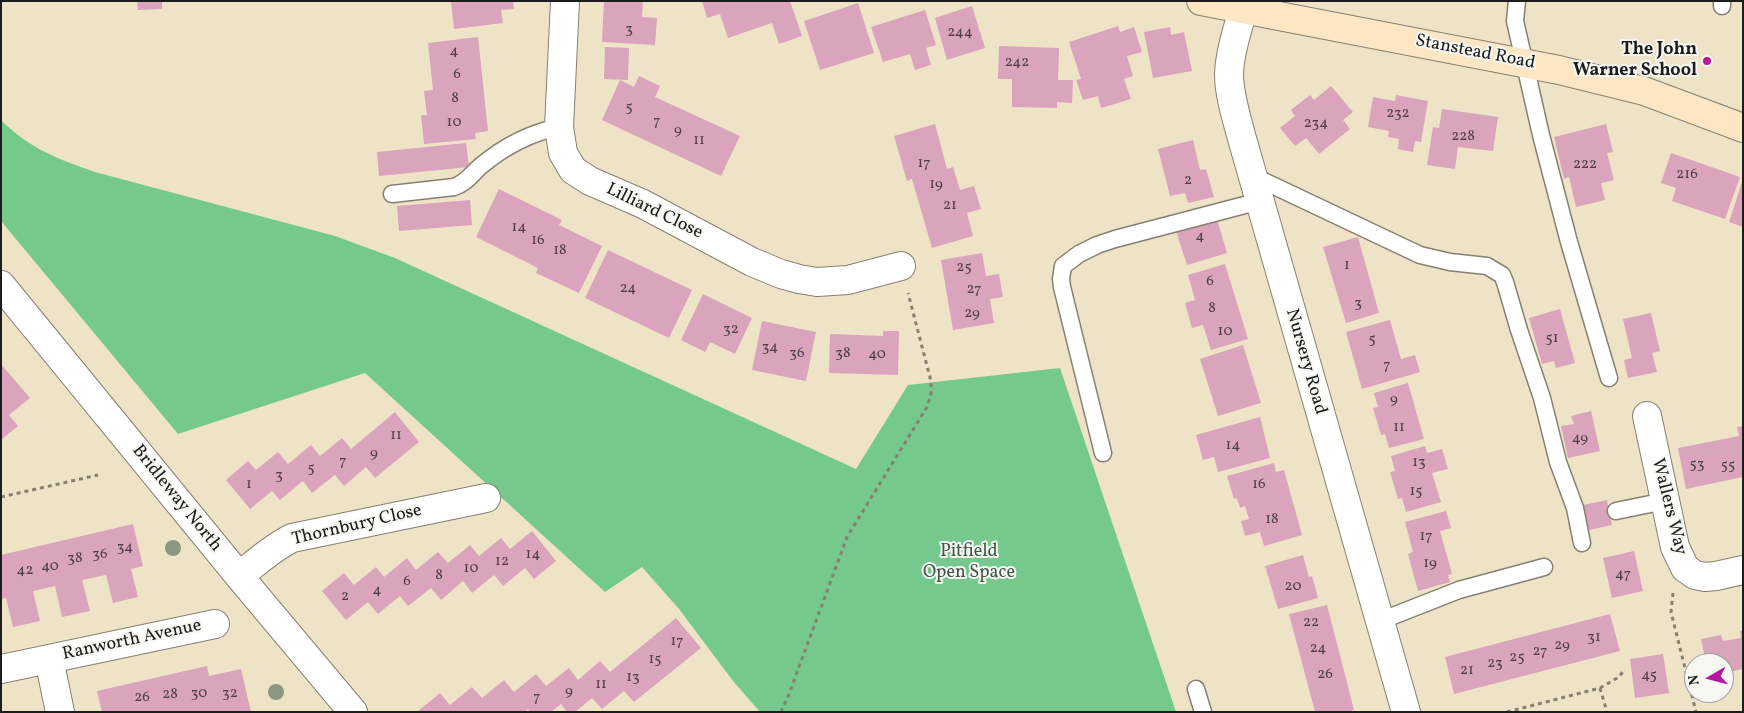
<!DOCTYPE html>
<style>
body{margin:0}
#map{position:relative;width:1744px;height:713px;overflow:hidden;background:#efe3c7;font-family:Vollkorn,serif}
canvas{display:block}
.frame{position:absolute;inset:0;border:2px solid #1c1c1c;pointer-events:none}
.north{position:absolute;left:1684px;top:653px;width:50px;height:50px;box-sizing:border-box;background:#f6f6f2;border:1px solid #9f9f9c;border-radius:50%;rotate:262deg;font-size:14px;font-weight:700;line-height:20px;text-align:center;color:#1c1c1c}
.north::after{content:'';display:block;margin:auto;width:18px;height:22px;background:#b5179e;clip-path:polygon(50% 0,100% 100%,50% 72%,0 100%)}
</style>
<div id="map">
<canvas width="1744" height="713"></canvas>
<div class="frame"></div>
<div class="north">N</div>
</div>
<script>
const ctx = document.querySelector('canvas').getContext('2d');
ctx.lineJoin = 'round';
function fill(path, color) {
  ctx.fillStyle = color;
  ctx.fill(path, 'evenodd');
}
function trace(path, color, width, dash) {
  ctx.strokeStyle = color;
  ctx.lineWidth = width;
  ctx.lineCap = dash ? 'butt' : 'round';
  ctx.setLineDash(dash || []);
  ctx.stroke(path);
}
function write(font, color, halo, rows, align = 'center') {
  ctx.font = font + ' Vollkorn,serif';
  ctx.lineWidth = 4;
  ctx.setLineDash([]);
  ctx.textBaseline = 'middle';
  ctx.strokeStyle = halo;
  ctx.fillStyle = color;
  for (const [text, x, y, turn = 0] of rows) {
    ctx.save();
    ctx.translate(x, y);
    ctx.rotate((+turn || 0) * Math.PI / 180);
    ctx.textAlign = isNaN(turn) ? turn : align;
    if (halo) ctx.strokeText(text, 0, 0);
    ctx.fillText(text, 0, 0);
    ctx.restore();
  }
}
fill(new Path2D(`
 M1,120C30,149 58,159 95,172L335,236L395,258L856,469L908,385L1060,368L1176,712H760L733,681L679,609L642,567L605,592L365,373L178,434L1,221Z`), '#75c98d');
fill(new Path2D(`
 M137,1H162V9L138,10Z
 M451,1H513L514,9L501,10L503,23L454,29Z
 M604,1H643L642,17L657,18L655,45L602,42Z
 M702,1H790L802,36L779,44L772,23L728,38L720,14L707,18Z
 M858,3L874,53L820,70L804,21Z
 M972,6L985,48L947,60L935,18Z
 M925,10L936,45L926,48L931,65L915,70L910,54L883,62L871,27Z
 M1118,26L1120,32L1134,27L1142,52L1127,56L1133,76L1124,79L1131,99L1101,108L1098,96L1083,100L1076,80L1081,79L1069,42Z
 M1170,27L1171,35L1184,32L1192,71L1153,78L1144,32Z
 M478,37L488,131L475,133L476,139L424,144L421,115H427L424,91L433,90L428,43Z
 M999,46L1059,48L1058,80H1073L1072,103L1057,102V108L1012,107V79H998Z
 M605,47L629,48L628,80L604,79Z
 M639,76L660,86L655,97L740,136L721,176L602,120L620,80L634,87Z
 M1331,86L1353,112L1343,120L1350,129L1319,154L1306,138L1295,146L1280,128L1295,116L1291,110L1310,95L1314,100Z
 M1396,95L1428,101L1421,142L1415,141L1413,152L1398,149L1399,139L1388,137L1389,131L1368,127L1373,97L1395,101Z
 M1442,109L1498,117L1493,151L1458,147L1455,169L1427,165L1433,127L1439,128Z
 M935,124L947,169L953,167L960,190L974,186L981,209L967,213L973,236L932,248L912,179L907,181L894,136Z
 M1606,124L1613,152L1607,153L1614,180L1601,183L1605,200L1576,207L1569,177L1564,179L1554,137Z
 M1193,140L1200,170L1206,169L1214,197L1188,203L1185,193L1170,196L1158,149Z
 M466,143L469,167L379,176L377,152Z
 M1671,153L1740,177L1725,219L1672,201L1676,188L1661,183Z
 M1742,182H1743V227L1729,222Z
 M499,189L562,220L559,225L602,246L579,293L536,273L538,268L476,237Z
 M470,200L472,225L399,231L397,206Z
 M1214,209L1227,253L1187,265L1173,222Z
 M1358,237L1379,313L1346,323L1323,247Z
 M608,250L692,290L669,338L585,298Z
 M982,253L986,276L999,274L1003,297L990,299L994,323L953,330L941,260Z
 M1225,264L1248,339L1211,350L1203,325L1192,328L1185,303L1195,300L1188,275Z
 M703,294L752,318L735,354L710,342L705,352L681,340Z
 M1560,309L1575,363L1556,368L1554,361L1542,364L1529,318Z
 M1651,313L1660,351L1652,353L1657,372L1628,378L1624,360L1632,358L1623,319Z
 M1390,320L1401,359L1415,355L1420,372L1362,389L1346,332Z
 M762,321L816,332L806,381L752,370Z
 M883,331H899L898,375L829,373L830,334L883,336Z
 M1243,345L1261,403L1218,416L1200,359Z
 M1,364L30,398L9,415L18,426L1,440Z
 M1408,383L1424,439L1389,448L1385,434L1381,435L1373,408L1378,407L1374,393Z
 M1591,411L1600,451L1568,458L1561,426L1574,424L1571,416Z
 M395,412L419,442L375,478L366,467L344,486L335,475L312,493L303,481L280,500L272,491L250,509L226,480L248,461L256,470L278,452L288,464L311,445L320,456L342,438L351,449Z
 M1260,417L1270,458L1218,472L1214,457L1203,460L1196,435Z
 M1743,426V477L1686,489L1678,448L1739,436L1737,427Z
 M1425,446L1427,453L1442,449L1448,469L1432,473L1441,502L1406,512L1402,498L1398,499L1390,472L1395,471L1391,456Z
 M1274,463L1276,472L1284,470L1302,535L1264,546L1260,532L1245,536L1241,521L1249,519L1245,506L1240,508L1237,498L1234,499L1227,476Z
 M1607,500L1612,525L1589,530L1583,505Z
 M1446,511L1451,528L1440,531L1452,574L1448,575L1450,582L1418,591L1408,554L1413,552L1405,522Z
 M133,524L143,566L131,569L138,597L113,603L106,575L82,580L90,611L62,617L55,586L42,589L33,591L40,621L13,627L6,598L1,599V555Z
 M532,531L556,561L534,579L525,568L503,586L494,575L472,593L463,581L441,600L431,588L408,606L400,596L378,614L368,602L346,620L322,591L344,573L354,585L376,567L384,577L407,558L416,570L438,552L448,563L470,545L479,556L501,538L510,549Z
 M1634,551L1643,591L1612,598L1603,558Z
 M1303,555L1309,577L1312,576L1318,598L1278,609L1265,566Z
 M1327,605L1354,710L1347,712H1315L1289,614Z
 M1610,614L1620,651L1454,694L1445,657Z
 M676,618L701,648L634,702L624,691L602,709L592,698L575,712H567L561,704L551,712H530L528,709L525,712H417L440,693L450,705L472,687L482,698L504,680L514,692L536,674L546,686L569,668L578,680L600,661L610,672Z
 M1740,631H1743V669L1724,673V663H1706L1701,639L1721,635L1723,641L1741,638Z
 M1663,654L1669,693L1635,698L1630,659Z
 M207,666L209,676L241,669L251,712H102L97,691Z`), '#d9a4bc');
const lane = new Path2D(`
 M1517,1L1515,21L1541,135L1569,242L1609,378
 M1722,6V1
 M1253,176L1420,255L1450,262L1487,266L1502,275L1505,282L1519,330L1542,398L1558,462L1575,508L1582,543
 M392,194L454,187C467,183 472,173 482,165C505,146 530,133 559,127
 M1103,453L1062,287L1061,279L1063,266L1079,254L1097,245L1115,239L1260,201
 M1616,511L1665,501
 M1380,621L1459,590L1544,567
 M1196,689L1203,712`);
const street = new Path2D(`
 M565,1L559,127L563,153L573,170L590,181L643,204L752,262L781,274L799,279L817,282L848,280L901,266
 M1243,10C1237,31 1230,52 1229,74C1229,94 1236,116 1241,135L1406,712
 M1,285L239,576L353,712
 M1647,416L1675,547L1685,568L1695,575L1705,577L1716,576L1743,570
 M239,576C257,562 272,548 292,538L486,498
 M49,659L60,712
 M1,669L215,624`);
const secondary = new Path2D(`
 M1201,1L1559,70L1644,91L1743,128`);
trace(lane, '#868072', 19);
trace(street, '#868072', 30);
trace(secondary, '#868072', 30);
trace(new Path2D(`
 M1,497L98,475
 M1673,593L1671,612L1696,712
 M1600,688L1607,712
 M781,712L789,694L847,537L927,407L931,394V381L908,293
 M1507,712L1600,688L1619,677L1624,670`), '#868072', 3, [4, 4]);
trace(lane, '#fff', 16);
trace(street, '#fff', 28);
trace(secondary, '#fce6c4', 28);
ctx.fillStyle = '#8c977f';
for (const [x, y] of [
 [173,548],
 [276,692]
]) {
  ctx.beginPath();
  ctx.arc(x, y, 8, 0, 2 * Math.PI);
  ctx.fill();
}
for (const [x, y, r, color] of [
 [1707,61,5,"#b5179e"]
]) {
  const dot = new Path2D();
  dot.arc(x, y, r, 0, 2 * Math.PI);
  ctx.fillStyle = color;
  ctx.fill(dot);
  trace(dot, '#f6f6f2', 2);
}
write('15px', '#4b3e44', null, [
 ["3",629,30],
 ["244",960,33],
 ["4",454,52],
 ["242",1017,63],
 ["6",457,75],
 ["8",455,99],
 ["5",629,108],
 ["232",1398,114],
 ["7",657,122],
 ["10",454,123],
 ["234",1316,124],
 ["9",678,131],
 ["228",1463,137],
 ["11",699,141],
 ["17",924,164],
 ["222",1585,165],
 ["216",1687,175],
 ["2",1188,181],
 ["19",936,185],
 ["21",950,206],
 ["14",519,228],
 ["4",1200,237],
 ["16",538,241],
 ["18",560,251],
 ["1",1347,266],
 ["25",964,268],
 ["6",1210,282],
 ["24",628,289],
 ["27",974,290],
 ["3",1358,304],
 ["8",1212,309],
 ["29",972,314],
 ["32",731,330],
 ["10",1225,332],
 ["51",1552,339],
 ["5",1372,340],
 ["34",770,348],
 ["36",797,354],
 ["38",843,354],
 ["40",877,355],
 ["7",1387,366],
 ["9",1394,400],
 ["11",1399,428],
 ["11",396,436],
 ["49",1580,439],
 ["14",1233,446],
 ["9",374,454],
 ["7",343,462],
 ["13",1419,463],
 ["53",1697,465],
 ["55",1728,466],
 ["5",311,469],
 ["3",279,476],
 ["1",249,485],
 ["16",1259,485],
 ["15",1416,492],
 ["18",1272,520],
 ["17",1426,537],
 ["34",125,548],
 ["36",100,555],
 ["14",533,555],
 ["38",75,559],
 ["12",502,562],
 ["19",1430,564],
 ["40",50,567],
 ["10",471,569],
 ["42",25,571],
 ["47",1623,575],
 ["8",439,576],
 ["6",407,582],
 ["20",1293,587],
 ["4",377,591],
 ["2",345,597],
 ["22",1311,623],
 ["31",1594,638],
 ["17",677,642],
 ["29",1562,646],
 ["24",1318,649],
 ["27",1540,652],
 ["25",1517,658],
 ["15",655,660],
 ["23",1495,664],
 ["21",1467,671],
 ["26",1325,675],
 ["45",1649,676],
 ["13",633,678],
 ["11",601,685],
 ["9",569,692],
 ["30",199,694],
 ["32",230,694],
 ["28",170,695],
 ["26",142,698],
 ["7",537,698]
]);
write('bold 18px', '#1c1c1c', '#f6f6f2', [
 ["The John",1697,51],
 ["Warner School",1697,72]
], 'right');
write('18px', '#1c1c1c', '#f6f6f2', [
 ["Stanstead Road",1475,53,11],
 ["Lilliard Close",654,212,26],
 ["Nursery Road",1305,362,74],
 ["Bridleway North",176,499,51],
 ["Wallers Way",1668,507,76],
 ["Thornbury Close",357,526,-13],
 ["Ranworth Avenue",132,641,-12]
]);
write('18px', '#3b5944', '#f6f6f2', [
 ["Pitfield",969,553],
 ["Open Space",969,574]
]);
</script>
